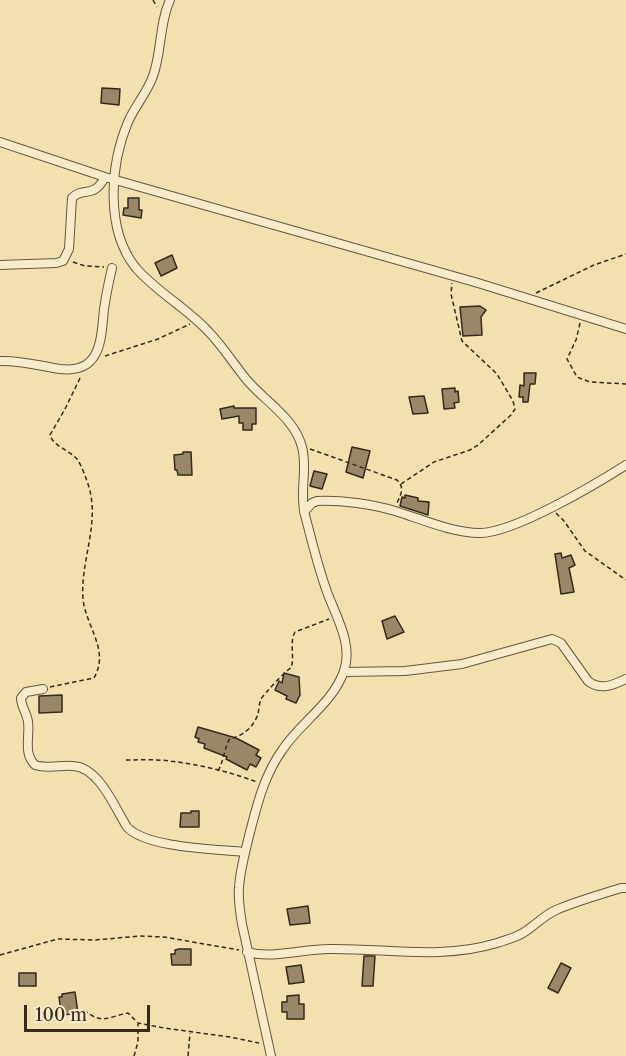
<!DOCTYPE html>
<style>
body{margin:0}
#map{position:relative;width:626px;height:1056px;overflow:hidden;background:#f2e0ae;font-family:"Libre Caslon Text",serif}
canvas{display:block}
.scale{position:absolute;left:24px;top:1005px;width:126px;height:27px;box-sizing:border-box;border:3px solid #36291e;border-top:0;padding-left:8px;font-size:18px;line-height:21px;white-space:nowrap;color:#36291e;-webkit-text-stroke:4px #f7ebca;paint-order:stroke}
</style>
<div id="map">
<canvas width="626" height="1056"></canvas>
<div class="scale">100 m</div>
</div>
<script>
const ctx = document.querySelector('canvas').getContext('2d');
ctx.lineJoin = 'round';
function fill(path, color) {
  ctx.fillStyle = color;
  ctx.fill(path, 'evenodd');
}
function trace(path, color, width, dash) {
  ctx.strokeStyle = color;
  ctx.lineWidth = width;
  ctx.lineCap = dash ? 'butt' : 'round';
  ctx.setLineDash(dash || []);
  ctx.stroke(path);
}
const building = new Path2D(`
 M102,88L120,89L119,105L101,103Z
 M128,198H139V210H142L141,218L123,215L124,208H128Z
 M172,255L177,268L161,276L155,263Z
 M480,306L486,310L481,317L482,335L463,336L460,307Z
 M524,373H536L535,384H530L528,402H523V397H519L520,385L524,386Z
 M455,388V392L458,391L459,402L454,403L455,408L444,409L442,389Z
 M424,396L428,413L413,414L409,397Z
 M234,406V408H256V424H252V430H243V423H239V416L222,419L220,409Z
 M352,447L370,451L363,478L346,472Z
 M183,452H191L192,475H178L177,470H175L174,455L183,454Z
 M314,471L327,474L322,489L310,486Z
 M405,495L418,498V501L429,502L428,515L400,506L402,497L405,498Z
 M561,553L562,558L571,555L575,565L569,568L574,592L561,594L555,554Z
 M395,616L404,632L387,639L382,621Z
 M284,673L299,677L300,695L296,703L286,699L287,696L275,690L279,681L282,683Z
 M62,695V712L39,713V696Z
 M198,727L236,738L259,750L256,755L261,758L256,767L250,764L247,770L226,759L227,757L204,748L205,744L198,742L199,739L195,737Z
 M191,811H199V827H180L181,813H191Z
 M308,906L310,923L290,925L287,909Z
 M179,949H191V965H172L171,954H175V950Z
 M364,956H375L373,986H362Z
 M561,963L571,968L558,993L548,988Z
 M301,965L304,982L289,984L286,967Z
 M19,973H36V986H19Z
 M75,992L78,1013L63,1015V1012H61L59,997H62V994Z
 M299,995V1004H304V1019H287V1012H282V1002H287V996Z`);
fill(building, '#988869');
trace(building, '#36291e', 1.5);
const street = new Path2D(`
 M170,0C159,24 162,51 153,76C147,93 135,106 128,122C110,165 105,230 136,268C157,292 185,307 207,330C222,345 233,363 246,379C264,401 294,417 302,447C308,469 299,493 305,515C311,538 317,563 325,586C333,612 354,642 344,671C333,703 301,722 283,749C264,775 257,805 249,836C245,853 240,870 239,888C238,900 240,912 242,924L271,1056
 M0,142L105,177L478,283L626,329
 M0,265L56,263L63,261L69,249L72,198C83,186 93,200 105,177
 M0,361C20,360 40,366 60,369C102,374 101,338 104,309C106,295 109,281 112,268
 M304,512L312,503L317,501C342,500 372,504 395,511C421,519 453,533 480,533C514,533 596,484 626,465
 M344,672L405,671L462,664L552,639L561,643L588,681C601,691 613,685 626,679
 M43,689L26,692L21,698C21,707 27,713 28,722C30,737 23,753 35,765C48,769 60,765 73,766C99,767 115,808 127,827C146,848 216,849 245,852
 M247,952C273,959 302,949 329,949C386,948 441,960 497,943C506,940 518,937 526,931C536,924 545,915 556,910C577,901 599,895 621,888H626`);
trace(street, '#655742', 10);
trace(new Path2D(`
 M153,0L157,7
 M73,262L85,266L104,267
 M536,293L594,265L626,254
 M580,323L576,340L567,359L577,377L590,382L626,384
 M105,356L158,339L190,324
 M310,449L397,480C405,488 401,494 397,503
 M401,484L434,462L470,450L478,445L511,415L515,409L513,401L497,374L462,341L451,294L452,283
 M556,513L564,521L585,551L626,580
 M50,687L94,678C110,650 86,627 83,599C80,560 101,523 88,484C85,476 82,466 77,459C69,450 53,446 50,435L65,409L81,376
 M126,760C140,760 155,759 169,761C198,764 230,772 257,782
 M218,771C224,760 224,749 230,738C243,737 254,726 258,714C259,709 259,704 261,699C264,694 286,670 291,668C295,656 289,643 295,632L329,619
 M0,955L58,939L95,940L140,936L164,937L239,950
 M84,1010C102,1025 108,1017 128,1013L138,1023L164,1028L230,1037L259,1043
 M134,1056L138,1042V1024
 M188,1056L190,1033`), '#36291e', 1.5, [4.5, 3]);
trace(street, '#f7ebca', 8);
</script>
